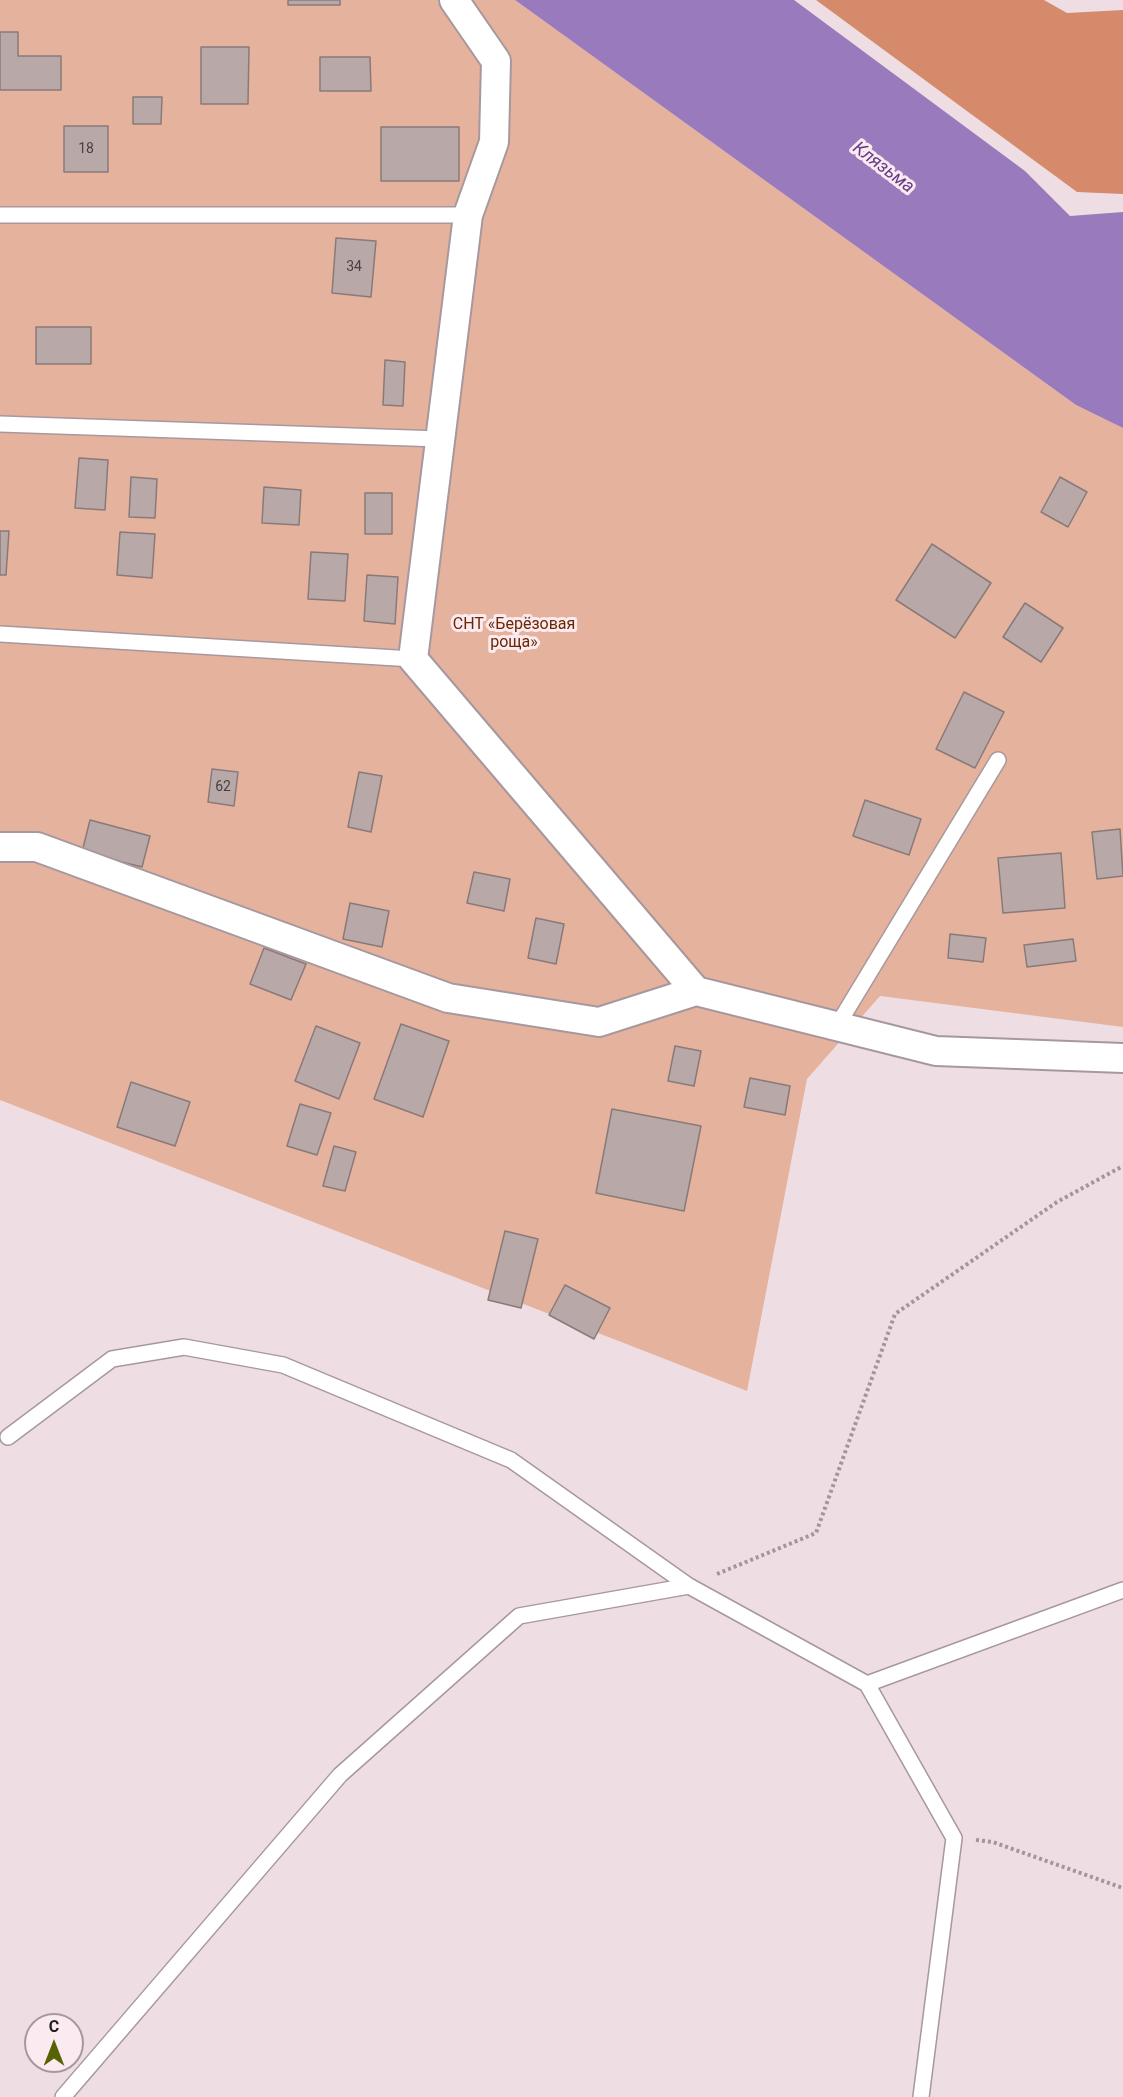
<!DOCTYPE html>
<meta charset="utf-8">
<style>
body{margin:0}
#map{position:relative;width:1123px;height:2097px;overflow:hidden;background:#eedee3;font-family:Roboto,sans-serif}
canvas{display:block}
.north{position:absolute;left:24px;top:2013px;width:60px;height:60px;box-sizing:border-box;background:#fbebf1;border:2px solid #a5999d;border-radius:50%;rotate:0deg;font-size:16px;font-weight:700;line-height:24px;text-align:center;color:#231d1f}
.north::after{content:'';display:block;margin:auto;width:21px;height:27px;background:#566203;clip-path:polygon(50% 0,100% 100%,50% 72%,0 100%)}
</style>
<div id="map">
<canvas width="1123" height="2097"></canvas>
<div class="north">С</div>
</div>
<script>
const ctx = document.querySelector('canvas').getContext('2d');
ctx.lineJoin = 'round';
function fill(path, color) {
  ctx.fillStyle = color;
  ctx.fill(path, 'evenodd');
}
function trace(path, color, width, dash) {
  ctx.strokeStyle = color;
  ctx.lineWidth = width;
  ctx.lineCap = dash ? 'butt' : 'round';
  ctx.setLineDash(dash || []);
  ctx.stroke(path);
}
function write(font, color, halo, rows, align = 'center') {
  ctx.font = font + ' Roboto,sans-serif';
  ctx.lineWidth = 6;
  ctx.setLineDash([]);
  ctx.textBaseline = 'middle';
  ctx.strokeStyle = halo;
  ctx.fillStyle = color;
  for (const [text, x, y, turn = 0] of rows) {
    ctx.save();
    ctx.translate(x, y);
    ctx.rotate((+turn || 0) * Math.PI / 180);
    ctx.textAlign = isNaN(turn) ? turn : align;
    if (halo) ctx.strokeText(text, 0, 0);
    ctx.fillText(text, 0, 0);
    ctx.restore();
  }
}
fill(new Path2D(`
 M0,0H515L1076,405L1123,428V1027L880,996L807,1079L747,1391L0,1100Z`), '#e5b29d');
fill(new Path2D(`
 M816,0H1044L1067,13L1123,10V194L1077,192Z`), '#d58b6b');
fill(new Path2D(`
 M515,0H794L1025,171L1070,216L1123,212V428L1076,405Z`), '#997abc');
const building = new Path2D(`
 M288,0H340V5H288Z
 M0,32H18V56H61V90H0Z
 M201,47H249L248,104H201Z
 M320,57H370L371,91H320Z
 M133,97H162L161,124H133Z
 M64,126H108V172H64Z
 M381,127H459V181H381Z
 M336,238L376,241L371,297L332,293Z
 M36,327H91V364H36Z
 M385,360L405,362L403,406L383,405Z
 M79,458L108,460L105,510L75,508Z
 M131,477L157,479L155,518L129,517Z
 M1060,477L1087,492L1068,527L1041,512Z
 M264,487L301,490L299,525L262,523Z
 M365,493H392V534H365Z
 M0,531H9L6,575H0Z
 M120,532L155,534L152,578L117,575Z
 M932,544L991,583L955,638L896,600Z
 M311,552L348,554L345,601L308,599Z
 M367,575L398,577L395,624L364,621Z
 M1025,603L1063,628L1041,662L1003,637Z
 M964,692L1004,712L975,768L936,749Z
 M212,769L238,772L234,806L208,802Z
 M359,772L382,776L371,832L348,827Z
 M865,800L921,819L909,855L853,836Z
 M90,820L150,836L142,867L82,852Z
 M1120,829L1123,876L1097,879L1092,832Z
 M1061,853L1065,908L1003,913L998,858Z
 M474,872L510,879L504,911L467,903Z
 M350,903L389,911L382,947L343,939Z
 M536,918L564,924L556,964L528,958Z
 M950,934L986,938L983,962L948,958Z
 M1073,939L1076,961L1027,967L1024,945Z
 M264,948L306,964L291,1000L250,984Z
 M401,1024L449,1041L423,1117L374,1099Z
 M316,1026L360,1043L339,1099L295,1081Z
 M675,1046L701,1051L694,1086L668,1081Z
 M750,1078L790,1086L785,1115L744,1107Z
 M131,1082L190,1102L175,1146L117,1127Z
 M300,1104L331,1113L317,1155L287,1146Z
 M612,1109L701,1126L684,1211L596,1193Z
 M334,1146L356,1152L345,1191L323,1186Z
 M505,1231L538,1239L521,1308L488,1300Z
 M565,1285L610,1308L594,1339L549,1315Z`);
fill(building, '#b9a8a8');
trace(building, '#897a79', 1.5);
const service = new Path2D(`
 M0,215H468
 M0,424L440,439
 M0,634L413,659
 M837,1026L998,760
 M8,1437L112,1359L184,1347L283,1365L511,1460L689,1586
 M867,1684L1123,1590
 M63,2097L340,1775L519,1616L689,1586L867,1684L954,1838L921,2097`);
const minor = new Path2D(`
 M454,0L496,61L494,142L468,215L413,659L696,991
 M0,847H37L448,998L599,1022L696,991L936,1051L1123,1058`);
trace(service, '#a7989e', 18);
trace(minor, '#a7989e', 32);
trace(new Path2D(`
 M717,1574L816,1533L895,1314L1057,1202L1123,1166
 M976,1840L993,1842L1123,1888`), '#a2969a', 4, [3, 3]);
trace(service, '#fff', 15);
trace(minor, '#fff', 28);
write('14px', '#484041', null, [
 ["18",86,149],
 ["34",354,267],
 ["62",223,787]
]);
write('16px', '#6a2701', '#fbebf1', [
 ["СНТ «Берёзовая",514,625],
 ["роща»",514,643]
]);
write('italic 18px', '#653c8c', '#fbebf1', [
 ["Клязьма",883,168,37]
]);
</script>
